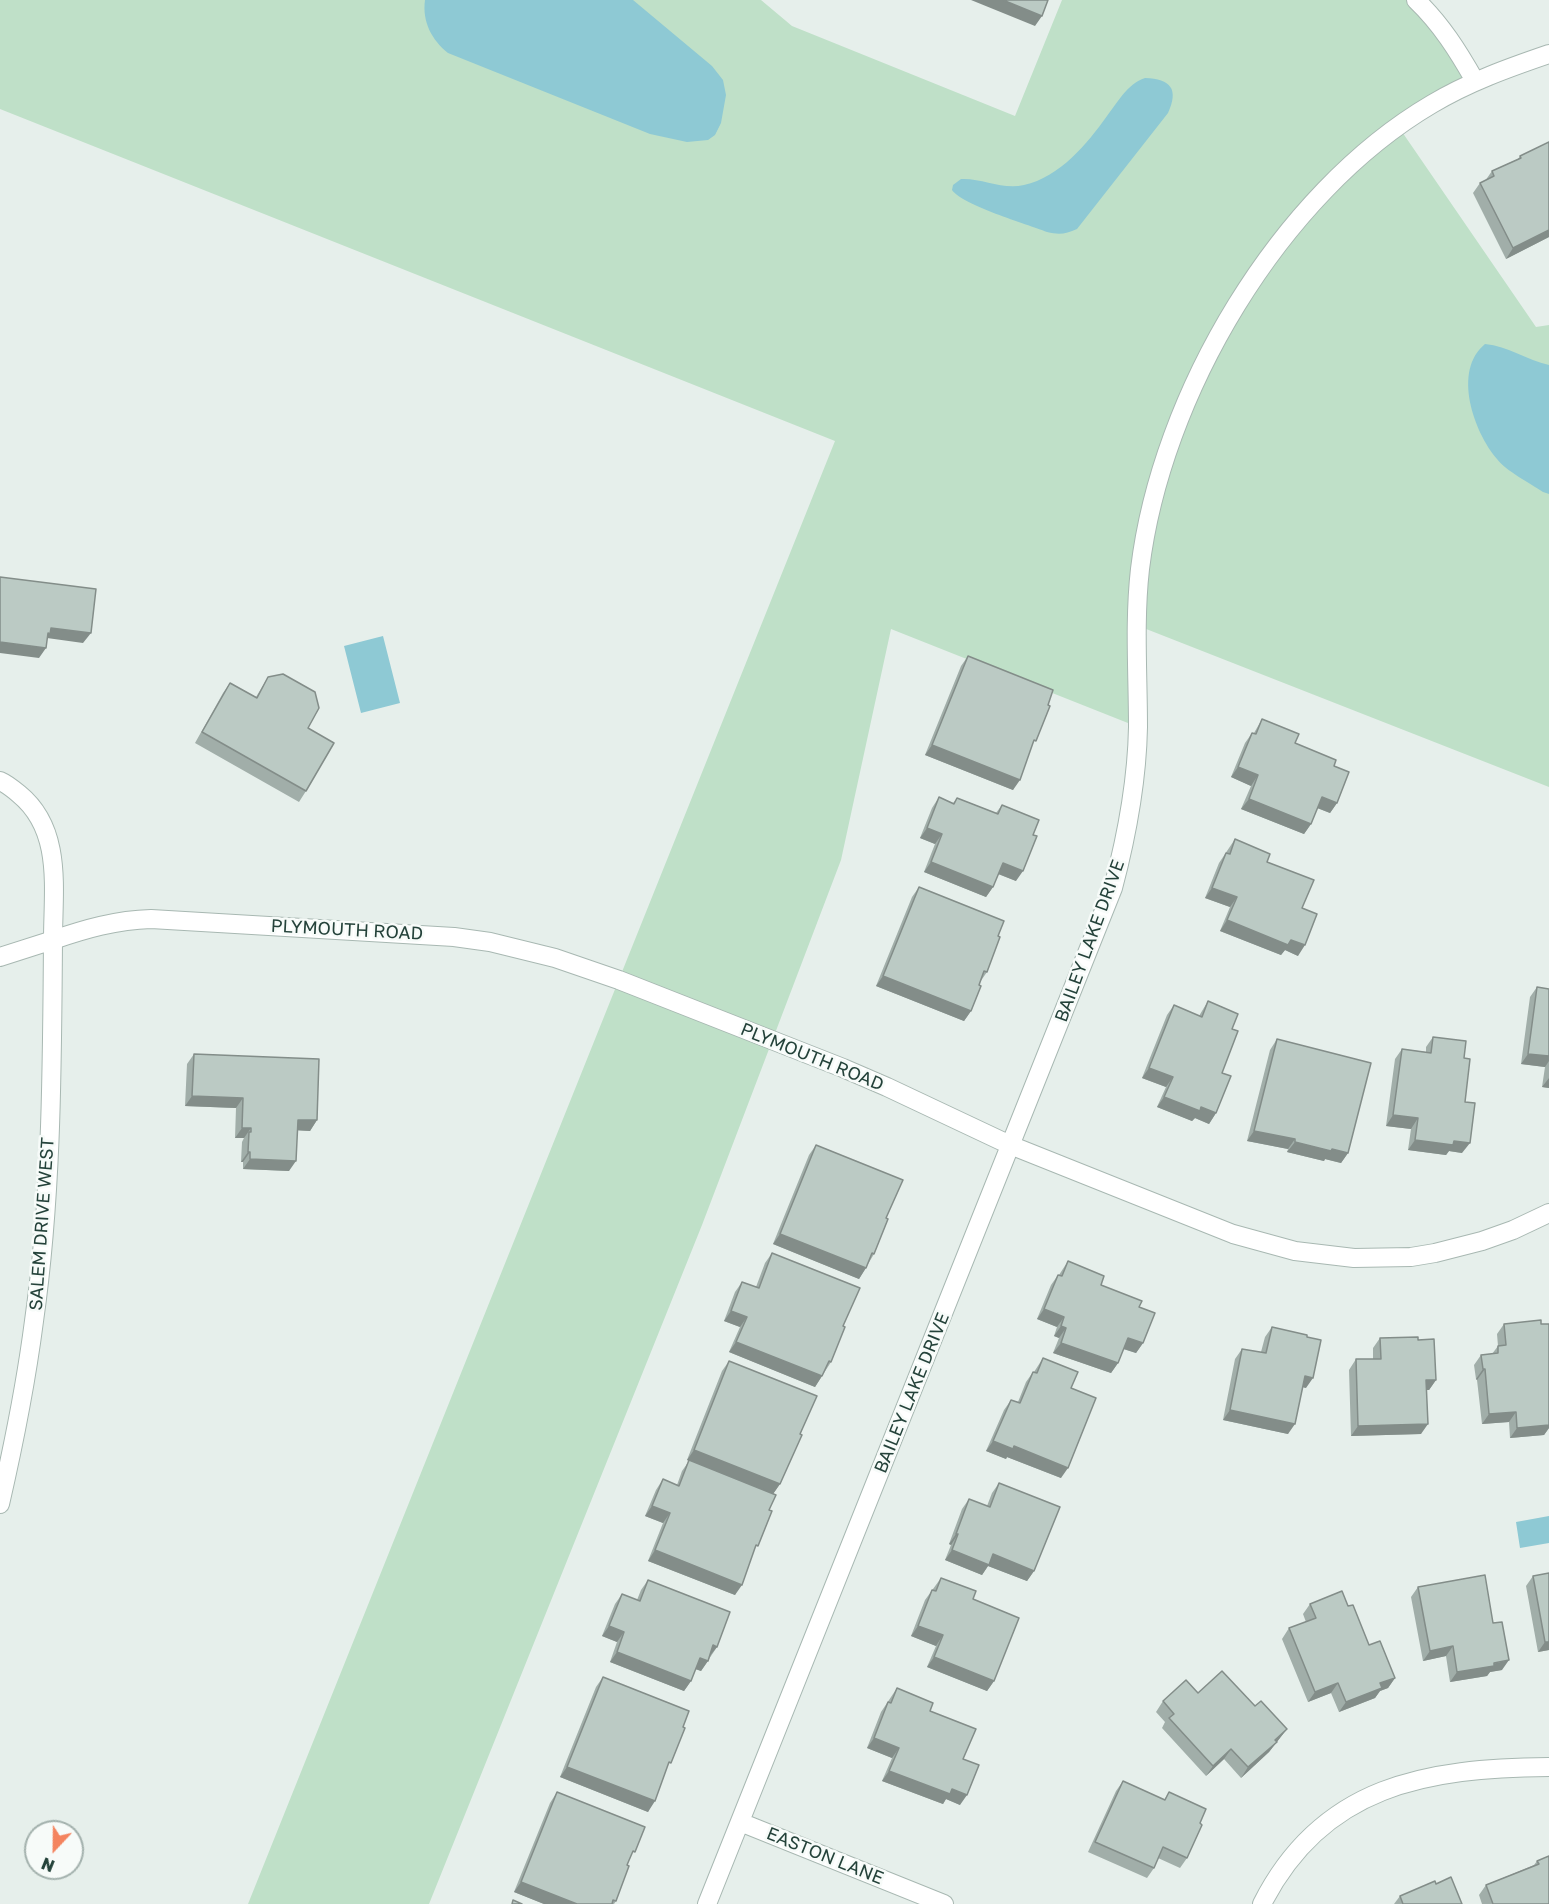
<!DOCTYPE html>
<style>
body{margin:0}
#map{position:relative;width:1549px;height:1904px;overflow:hidden;background:#e6efeb;font-family:"Golos Text",sans-serif}
canvas{display:block}
.north{position:absolute;left:24px;top:1820px;width:60px;height:60px;box-sizing:border-box;background:#f7fbf9;border:2px solid #a3b1ad;border-radius:50%;rotate:202deg;font-size:16px;font-weight:700;line-height:24px;text-align:center;color:#24423a}
.north::after{content:'';display:block;margin:auto;width:21px;height:27px;background:#f4845f;clip-path:polygon(50% 0,100% 100%,50% 72%,0 100%)}
</style>
<div id="map">
<canvas width="1549" height="1904"></canvas>
<div class="north">N</div>
</div>
<script>
const ctx = document.querySelector('canvas').getContext('2d');
ctx.lineJoin = 'round';
function fill(path, color) {
  ctx.fillStyle = color;
  ctx.fill(path, 'evenodd');
}
function trace(path, color, width, dash) {
  ctx.strokeStyle = color;
  ctx.lineWidth = width;
  ctx.lineCap = dash ? 'butt' : 'round';
  ctx.setLineDash(dash || []);
  ctx.stroke(path);
}
function write(font, color, halo, rows, align = 'center') {
  ctx.font = font + ' "Golos Text",sans-serif';
  ctx.lineWidth = 5;
  ctx.setLineDash([]);
  ctx.textBaseline = 'middle';
  ctx.strokeStyle = halo;
  ctx.fillStyle = color;
  for (const [text, x, y, turn = 0] of rows) {
    ctx.save();
    ctx.translate(x, y);
    ctx.rotate((+turn || 0) * Math.PI / 180);
    ctx.textAlign = isNaN(turn) ? turn : align;
    if (halo) ctx.strokeText(text, 0, 0);
    ctx.fillText(text, 0, 0);
    ctx.restore();
  }
}
fill(new Path2D(`
 M0,0H761L792,26L1015,116L1062,0H1416L1475,81L1398,126L1536,327L1549,325V787L1136,625L1138,727L891,629L841,860L702,1225L429,1904H248L835,441L0,109Z`), '#bfe0c8');
fill(new Path2D(`
 M425,0H633L712,66L723,80L726,95L721,123L715,135L708,140L687,142L650,134L448,53C432,40 422,22 425,0Z
 M1145,78C1171,79 1179,89 1168,113L1077,229C1066,234 1059,235 1047,232C1027,224 962,205 952,190L953,185L961,179C983,178 1002,190 1024,185C1060,177 1087,144 1107,116C1118,102 1127,84 1145,78Z
 M1485,344C1508,346 1527,360 1549,365V494L1543,492C1530,483 1506,471 1497,459C1474,432 1452,371 1485,344Z
 M383,636L400,703L361,713L344,646Z
 M1549,1516V1543L1520,1548L1516,1522Z`), '#8ec9d4');
const street = new Path2D(`
 M1416,0C1441,24 1458,51 1475,81
 M0,781C7,784 13,789 19,794C63,830 53,889 53,940L0,957
 M0,1504C14,1443 26,1383 34,1321C52,1195 52,1067 53,940C85,929 116,920 151,919L454,937L490,942L555,958L619,980L843,1068L887,1087L1010,1145L1233,1234L1295,1251L1354,1258L1411,1257L1435,1253L1482,1241L1513,1230L1549,1213
 M740,1822L944,1904
 M707,1904L1113,888C1127,835 1137,782 1138,727C1138,674 1134,622 1140,569C1161,395 1279,194 1432,104C1469,82 1508,68 1549,54
 M1262,1904C1322,1785 1427,1768 1549,1767`);
trace(street, '#a8b8b2', 20);
trace(street, '#fff', 18);
fill(new Path2D(`
 M1549,142V237L1506,259L1473,193L1480,183L1485,181L1492,171L1518,159L1520,156Z
 M968,656L1031,747L1013,790L925,755L961,666Z
 M268,677L308,728L306,791L299,802L195,743L223,693L230,683L256,697Z
 M1262,719L1295,743L1334,766L1337,803L1330,813L1317,808L1311,824L1304,834L1241,809L1251,786L1231,777L1245,743L1252,733H1254Z
 M939,797L953,803L957,798L996,813L1002,805L1016,881L998,874L993,887L986,897L924,872L935,844L920,838L932,808Z
 M1235,839L1267,862L1302,908L1298,956L1285,950L1281,955L1220,931L1230,907L1205,898L1219,863Z
 M919,887L998,936L987,972L980,982L971,1011L964,1021L876,986L912,897Z
 M1537,987L1549,989V1088L1542,1087L1545,1067L1521,1064L1530,997Z
 M1208,1001L1232,1029L1222,1073L1216,1113L1209,1124L1195,1118L1192,1121L1157,1107L1166,1087L1142,1078L1167,1015L1174,1005L1199,1016Z
 M1433,1037L1464,1058L1465,1102L1462,1153L1449,1151L1446,1155L1408,1150L1411,1129L1386,1126L1395,1059L1402,1049L1426,1052V1047Z
 M1277,1039L1348,1153L1341,1163L1325,1159L1324,1161L1287,1152L1288,1149L1247,1141L1270,1050Z
 M194,1054L317,1120L310,1131L297,1130L289,1171L243,1169V1162H241L242,1142L244,1138H235L236,1108L185,1106L187,1064Z
 M816,1145L874,1254L859,1279L773,1244L809,1155Z
 M772,1253L843,1326L831,1362L815,1387L729,1352L740,1327L724,1321L735,1292L742,1282L756,1287L765,1263Z
 M1068,1261L1101,1285L1139,1307L1143,1343L1136,1353L1123,1349L1118,1363L1111,1373L1053,1353L1059,1338L1054,1336L1057,1327L1037,1319L1051,1285L1058,1275H1059Z
 M1504,1324H1549V1428L1544,1435L1510,1438L1509,1422L1482,1424L1477,1380L1476,1379L1474,1365L1481,1355L1492,1354L1498,1346L1497,1334Z
 M1272,1327L1306,1388L1303,1387L1288,1434L1223,1420L1235,1359L1242,1349L1261,1352L1265,1337Z
 M1380,1338L1418,1340L1436,1380L1429,1390H1427L1421,1434L1351,1436L1349,1370L1356,1359H1373V1348Z
 M1043,1358L1071,1388L1061,1478L1007,1457L1006,1459L986,1451L1004,1410L1011,1400L1018,1402L1026,1382L1033,1372H1034Z
 M729,1361L800,1434L780,1484L773,1494L753,1553L735,1595L648,1561L663,1523L645,1516L656,1490L663,1479L677,1485L682,1471L689,1461L687,1460L722,1371Z
 M999,1483L1034,1571L1027,1581L988,1566L982,1575L945,1560L951,1545L949,1544L962,1509L969,1499L987,1506L992,1493Z
 M1549,1573V1650L1538,1652L1526,1586L1533,1576Z
 M941,1578L973,1599L994,1681L987,1691L927,1667L936,1646L911,1636L925,1600Z
 M648,1580L717,1647L701,1671L695,1669L691,1681L684,1691L610,1662L617,1642L602,1636L615,1604L622,1594L637,1600L641,1590Z
 M1418,1587L1502,1670L1490,1672L1487,1676L1450,1682L1446,1656L1423,1661L1411,1597Z
 M1310,1604L1348,1606L1369,1645L1395,1678L1388,1688L1380,1691L1375,1698L1339,1712L1331,1693L1308,1702L1282,1639L1289,1628L1306,1622L1303,1614Z
 M603,1677L666,1771L648,1812L560,1777L596,1687Z
 M897,1688L930,1711L963,1759L960,1805L946,1799L943,1804L882,1781L892,1758L867,1748L881,1712Z
 M1198,1693L1255,1706L1287,1729L1269,1752L1241,1778L1224,1759L1206,1776L1162,1728L1165,1722L1156,1712L1163,1701Z
 M1123,1781L1164,1800L1169,1792L1200,1823L1187,1858L1180,1868L1158,1858L1154,1868L1147,1878L1088,1852L1116,1791Z
 M557,1792L629,1860L616,1901L614,1904H544L514,1892L550,1803Z
 M1549,1856V1904H1482L1479,1895L1486,1885L1534,1865L1537,1861Z
 M1436,1884L1462,1904H1394L1400,1896Z`), '#a1aea9');
fill(new Path2D(`
 M971,0H1003L1042,16L1035,26Z
 M1549,230V237L1506,259L1513,248Z
 M51,628L91,633L83,643L47,638L43,644Z
 M0,642L46,648L39,658L0,653Z
 M932,745L1020,780L1013,790L925,755Z
 M1238,767L1258,775L1251,786L1231,777Z
 M1322,797L1337,803L1330,813L1315,807Z
 M1249,799L1311,824L1304,834L1241,809Z
 M927,828L942,834L935,844L920,838Z
 M931,862L993,887L986,897L924,872Z
 M1003,863L1023,871L1016,881L996,873Z
 M1212,888L1237,897L1230,907L1205,898Z
 M1227,920L1291,940L1305,945L1298,956L1285,950L1281,955L1220,931Z
 M883,976L971,1011L964,1021L876,986Z
 M1528,1054L1549,1056V1061L1545,1067L1521,1064Z
 M1149,1068L1173,1077L1166,1087L1142,1078Z
 M1549,1078V1088L1542,1087Z
 M192,1096L243,1098L236,1108L185,1106Z
 M1164,1097L1201,1107L1216,1113L1209,1124L1195,1118L1192,1121L1157,1107Z
 M1393,1115L1418,1118L1411,1129L1386,1126Z
 M298,1120H317L310,1131L290,1130Z
 M242,1128H251L244,1138H235Z
 M1254,1131L1295,1139L1288,1149L1247,1141Z
 M1415,1140L1454,1141L1470,1143L1462,1153L1449,1151L1446,1155L1408,1150Z
 M1295,1142L1332,1149L1348,1153L1341,1163L1325,1159L1324,1161L1287,1152Z
 M248,1152H250L243,1162H241Z
 M250,1159L296,1161L289,1171L243,1169Z
 M780,1234L866,1268L859,1279L773,1244Z
 M1044,1309L1064,1317L1057,1327L1037,1319Z
 M731,1311L747,1317L740,1327L724,1321Z
 M1061,1326L1066,1328L1059,1338L1054,1336Z
 M1128,1338L1143,1343L1136,1353L1121,1348Z
 M736,1342L822,1376L815,1387L729,1352Z
 M1061,1343L1118,1363L1111,1373L1053,1353Z
 M1483,1369H1485L1477,1380L1476,1379Z
 M1305,1376L1313,1378L1306,1388L1298,1386Z
 M1426,1380H1436L1429,1390H1419Z
 M1230,1410L1295,1424L1288,1434L1223,1420Z
 M1516,1412L1509,1422L1482,1424L1489,1414Z
 M1428,1424L1421,1434L1351,1436L1358,1426Z
 M1549,1425V1428L1544,1435L1510,1438L1517,1428Z
 M993,1441L1014,1446L1068,1468L1061,1478L1007,1457L1006,1459L986,1451Z
 M694,1450L780,1484L773,1494L687,1460Z
 M652,1506L670,1513L663,1523L645,1516Z
 M956,1534H958L951,1545L949,1544Z
 M655,1550L742,1585L735,1595L648,1561Z
 M952,1550L993,1554L1034,1571L1027,1581L988,1566L982,1575L945,1560Z
 M609,1626L624,1632L617,1642L602,1636Z
 M918,1626L943,1635L936,1646L911,1636Z
 M1545,1642H1549V1650L1538,1652Z
 M713,1645L717,1647L709,1657Z
 M1453,1646L1446,1656L1423,1661L1430,1651Z
 M617,1652L691,1681L684,1691L610,1662Z
 M934,1657L994,1681L987,1691L927,1667Z
 M700,1658L708,1661L701,1671L693,1668Z
 M1509,1660L1502,1670L1490,1672L1487,1676L1450,1682L1457,1672Z
 M1395,1678L1388,1688L1380,1691L1375,1698L1339,1712L1346,1702L1380,1683Z
 M1338,1683L1331,1693L1308,1702L1315,1692Z
 M1287,1729L1269,1752L1241,1778L1248,1767Z
 M874,1738L899,1748L892,1758L867,1748Z
 M1231,1749L1224,1759L1206,1776L1213,1766Z
 M567,1767L655,1801L648,1812L560,1777Z
 M889,1771L952,1789L967,1795L960,1805L946,1799L943,1804L882,1781Z
 M521,1882L577,1904H544L514,1892Z`), '#838d89');
const building = new Path2D(`
 M1003,0H1048L1042,16Z
 M1549,142V230L1513,248L1480,183L1494,176L1492,171L1521,158L1520,156Z
 M0,577L96,589L91,633L51,628L50,634L48,633L46,648L0,642Z
 M968,656L1053,690L1048,705L1050,706L1036,741L1034,740L1020,780L932,745Z
 M283,674L315,692L319,708L308,728L334,743L306,791L202,732L230,683L257,698L268,677Z
 M1262,719L1299,734L1295,743L1336,760L1334,766L1349,772L1337,803L1322,797L1311,824L1249,799L1258,775L1238,767L1252,733L1256,734Z
 M939,797L954,804L957,798L998,814L1002,805L1039,820L1033,835L1037,836L1023,871L1003,863L993,887L931,862L942,834L927,828Z
 M1235,839L1270,854L1267,862L1314,880L1302,908L1317,914L1305,945L1291,940L1288,945L1227,920L1237,897L1212,888L1226,853L1230,854Z
 M919,887L1004,921L998,936L1000,937L987,972L984,971L979,985L981,986L971,1011L883,976Z
 M1537,987L1549,989V1056L1528,1054Z
 M1208,1001L1238,1014L1232,1029L1238,1031L1222,1073L1231,1076L1216,1113L1201,1107L1200,1111L1164,1097L1173,1077L1149,1068L1174,1005L1202,1017Z
 M1433,1037L1466,1041L1464,1058L1470,1059L1465,1102L1475,1103L1470,1143L1454,1141L1453,1145L1415,1140L1418,1118L1393,1115L1402,1049L1431,1053Z
 M1277,1039L1371,1063L1348,1153L1332,1149L1331,1151L1295,1142V1139L1254,1131Z
 M194,1054L319,1059L317,1120H298L296,1161L250,1159V1152H248L249,1132H251V1128H242L243,1098L192,1096Z
 M816,1145L903,1180L886,1218L888,1219L874,1254L872,1253L866,1268L780,1234Z
 M772,1253L860,1288L843,1326L845,1327L831,1362L829,1361L822,1376L736,1342L747,1317L731,1311L742,1282L759,1288Z
 M1068,1261L1104,1276L1101,1285L1142,1301L1139,1307L1155,1313L1143,1343L1128,1338L1118,1363L1061,1343L1066,1328L1061,1326L1064,1317L1044,1309L1058,1275L1062,1276Z
 M1541,1320V1324H1549V1425L1517,1428L1516,1412L1489,1414L1485,1369H1483L1481,1355L1498,1353V1346L1506,1345L1504,1324Z
 M1272,1327L1307,1335V1337L1321,1340L1313,1378L1305,1376L1295,1424L1230,1410L1242,1349L1266,1353Z
 M1418,1337V1340L1434,1339L1436,1380H1426L1428,1424L1358,1426L1356,1359H1381L1380,1338Z
 M1043,1358L1078,1372L1071,1388L1096,1398L1068,1468L1014,1446L1013,1449L993,1441L1011,1400L1020,1403L1033,1372L1037,1373Z
 M729,1361L817,1396L800,1434L802,1435L780,1484L694,1450Z
 M689,1460L776,1495L769,1510L772,1511L758,1546L756,1545L742,1585L655,1550L670,1513L652,1506L663,1479L679,1486Z
 M999,1483L1060,1507L1034,1571L993,1554L989,1565L952,1550L958,1534H956L969,1499L990,1507Z
 M1549,1573V1642H1545L1533,1576Z
 M1485,1575L1493,1623L1502,1622L1509,1660L1494,1663V1666L1457,1672L1453,1646L1430,1651L1418,1587Z
 M941,1578L976,1591L973,1599L1019,1618L994,1681L934,1657L943,1635L918,1626L932,1590L936,1591Z
 M648,1580L730,1612L717,1647L713,1645L708,1661L700,1658L691,1681L617,1652L624,1632L609,1626L622,1594L640,1601Z
 M1342,1591L1348,1606L1353,1605L1369,1645L1380,1641L1395,1678L1380,1683L1382,1688L1346,1702L1338,1683L1315,1692L1289,1628L1316,1618L1310,1604Z
 M1222,1671L1255,1706L1261,1701L1287,1729L1275,1740L1277,1742L1248,1767L1231,1749L1213,1766L1169,1718L1174,1714L1163,1701L1186,1680L1198,1693Z
 M603,1677L689,1711L683,1727L685,1728L671,1763L669,1762L655,1801L567,1767Z
 M897,1688L933,1703L930,1711L976,1729L963,1759L979,1765L967,1795L952,1789L950,1794L889,1771L899,1748L874,1738L888,1702L891,1703Z
 M1123,1781L1165,1800L1169,1792L1206,1809L1200,1823L1202,1825L1187,1858L1163,1847L1154,1868L1095,1842Z
 M557,1792L645,1827L635,1852L633,1851L627,1865L629,1866L616,1901L613,1900L612,1904H577L521,1882Z
 M1549,1856V1904H1493L1486,1885L1539,1864L1537,1861Z
 M1451,1877L1462,1904H1403L1400,1896L1435,1881L1436,1884Z
 M513,1900L522,1904H512Z`);
fill(building, '#bbcac4');
trace(building, '#838d89', 1.5);
write('18px', '#24423a', '#f7fbf9', [
 ["PLYMOUTH ROAD",347,930,3],
 ["BAILEY LAKE DRIVE",1090,941,-70],
 ["PLYMOUTH ROAD",812,1057,22],
 ["SALEM DRIVE WEST",42,1224,-86],
 ["BAILEY LAKE DRIVE",912,1393,-68],
 ["EASTON LANE",825,1856,22]
]);
</script>
